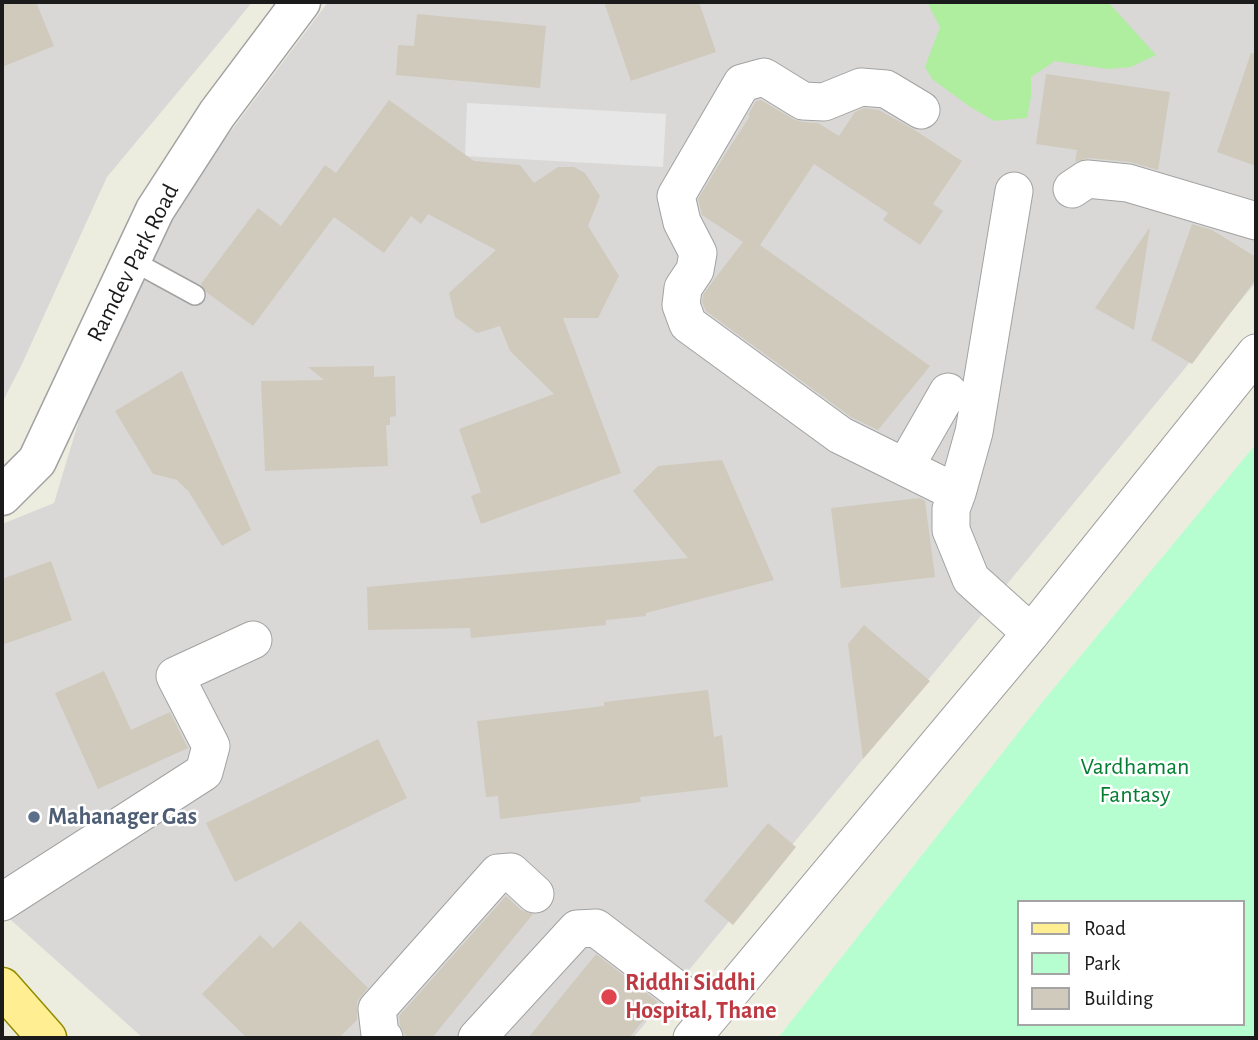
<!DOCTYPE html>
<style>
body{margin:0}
#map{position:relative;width:1258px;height:1040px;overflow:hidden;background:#ededdf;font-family:"Alegreya Sans",sans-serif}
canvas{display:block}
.frame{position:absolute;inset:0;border:4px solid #1b1b1b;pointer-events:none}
.legend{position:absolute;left:1017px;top:900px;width:228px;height:126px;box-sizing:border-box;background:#fff;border:2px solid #a4a4a4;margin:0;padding:9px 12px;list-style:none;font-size:21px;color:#1b1b1b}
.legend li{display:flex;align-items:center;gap:14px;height:35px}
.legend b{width:35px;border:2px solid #a4a4a4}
</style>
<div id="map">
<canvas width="1258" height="1040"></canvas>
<div class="frame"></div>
<ul class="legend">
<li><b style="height:9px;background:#ffef92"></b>Road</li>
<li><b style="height:19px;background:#b6fed0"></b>Park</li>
<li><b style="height:19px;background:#d0cabc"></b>Building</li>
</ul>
</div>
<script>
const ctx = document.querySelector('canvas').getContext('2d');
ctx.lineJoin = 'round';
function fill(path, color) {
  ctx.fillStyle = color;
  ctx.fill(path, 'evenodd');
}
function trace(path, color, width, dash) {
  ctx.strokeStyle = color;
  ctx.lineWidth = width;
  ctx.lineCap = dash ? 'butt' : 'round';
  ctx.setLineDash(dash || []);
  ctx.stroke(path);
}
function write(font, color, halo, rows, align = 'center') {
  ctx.font = font + ' "Alegreya Sans",sans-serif';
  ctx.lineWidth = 5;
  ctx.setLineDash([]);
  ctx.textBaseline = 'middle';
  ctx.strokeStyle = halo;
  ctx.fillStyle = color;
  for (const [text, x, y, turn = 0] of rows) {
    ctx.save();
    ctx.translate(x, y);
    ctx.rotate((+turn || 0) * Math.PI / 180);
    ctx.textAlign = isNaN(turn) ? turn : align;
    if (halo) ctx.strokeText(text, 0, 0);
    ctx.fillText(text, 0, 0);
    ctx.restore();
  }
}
fill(new Path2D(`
 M2,2H252L228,32L107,177L22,364L2,403Z
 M328,2H1256V282L633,1038H143L2,912V524L54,503L96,364L179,200Z`), '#d9d8d7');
fill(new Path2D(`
 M927,2H1108L1156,55L1131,67L1108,69L1055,61L1031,77V97L1027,118L994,121L969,106L932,79L925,67L940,27Z`), '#afed9f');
fill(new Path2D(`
 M1256,444V1038H778L1044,700ZM1018,902H1242V1024H1018Z`), '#b6fed0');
fill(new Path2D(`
 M467,103L666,114L663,167L465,156Z`), '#e7e7e7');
fill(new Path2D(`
 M2,2H36L54,46L2,67Z
 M604,2H699L716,52L631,81Z
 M417,14L546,26L540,88L396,75L398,45L414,46Z
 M1251,53L1256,54V166L1217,152Z
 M1046,74L1170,92L1158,170L1130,162L1089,158L1075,162L1077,150L1036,144Z
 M389,100L474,161L520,165L534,183L558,167H574L585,173L600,196L588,226L619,276L598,318H563L621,473L481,524L471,496L481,492L459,429L554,394L510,351L500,326L477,333L455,317L449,293L496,250L428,214L421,224L411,216L384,253L334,217L253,326L206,292L201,284L258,208L281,226L325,165L336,173Z
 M761,100L793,119L802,122L818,123L839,136L855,112L864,108L879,110L913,129L962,161L933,204L943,211L920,245L883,220L888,213L814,164L760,245L930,366L878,430L851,417L706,311L702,302L703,295L713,281L743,242L702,215L698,199L726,153L750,116L748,115L756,101Z
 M1192,224L1212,230L1256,257V279L1192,364L1151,340Z
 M1150,227L1134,330L1095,308Z
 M374,366V377L395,376L396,416L390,417V425H386L388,466L265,471L261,381L324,380L308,367Z
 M182,371L251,530L222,546L189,492L177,480L153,474L115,411Z
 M722,460L774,580L646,613V616L606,620V625L471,638L470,628L368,630L367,587L688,558L633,491L658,466Z
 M920,498L925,501L935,577L841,588L831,508Z
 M51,561L72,620L2,645V579Z
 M864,625L930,681L863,759L848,644Z
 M104,671L131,730L170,712L188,748L98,789L55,693Z
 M708,690L714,737L722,735L728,787L640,797L641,802L500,819L498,796L486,797L477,721L604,706V702Z
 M378,739L407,798L235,882L206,823Z
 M768,823L796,847L733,925L704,901Z
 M506,896L521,910L533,914L432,1038H410L404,1034L400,1025L399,1016Z
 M300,921L368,988L357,1002V1020L339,1038H247L202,994L260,935L273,948Z
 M596,954L658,1002L629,1038H528Z`), '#d0cabc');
const service = new Path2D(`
 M131,260L195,295`);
const minor = new Path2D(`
 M921,110L886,89L861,87L824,102L803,101L764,77L742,83L676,196L682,222L698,253L695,270L683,288L681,305L688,324L840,435L957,493
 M1072,189L1087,179L1128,183L1256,221
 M1014,191L974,432L957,493L951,509V530L971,579L1031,633
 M905,467L948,392
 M2,902L204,772L211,746L175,676L253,640
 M384,1038L380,1035L377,1009L498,873L511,872L535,894
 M477,1038L577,929L596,928L689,999L706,1019
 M692,1038L1031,633L1256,353`);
const tertiary = new Path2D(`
 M2,496L37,461L155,210L217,114L301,2`);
const primary = new Path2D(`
 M2,987L47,1038`);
trace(service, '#a2a2a2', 22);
trace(minor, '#a2a2a2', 39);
trace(tertiary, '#a2a2a2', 41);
trace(primary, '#918b00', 41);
trace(service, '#fff', 19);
trace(minor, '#fff', 37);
trace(tertiary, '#fff', 38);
trace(primary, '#ffef92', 38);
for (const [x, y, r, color] of [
 [34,817,7,"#5c6f8a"],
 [609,997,9,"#e0444e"]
]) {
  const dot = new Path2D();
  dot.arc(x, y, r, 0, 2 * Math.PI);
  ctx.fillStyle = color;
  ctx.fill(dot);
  trace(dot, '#fff', 2.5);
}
write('24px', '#1b1b1b', '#fff', [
 ["Ramdev Park Road",133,263,-63]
]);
write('24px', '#027f31', '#fff', [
 ["Vardhaman",1135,767],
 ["Fantasy",1135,795]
]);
write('bold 24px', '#4e5e75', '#fff', [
 ["Mahanager Gas",48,817]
], 'left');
write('bold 24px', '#be3a42', '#fff', [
 ["Riddhi Siddhi",625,983],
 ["Hospital, Thane",625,1011]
], 'left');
</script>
